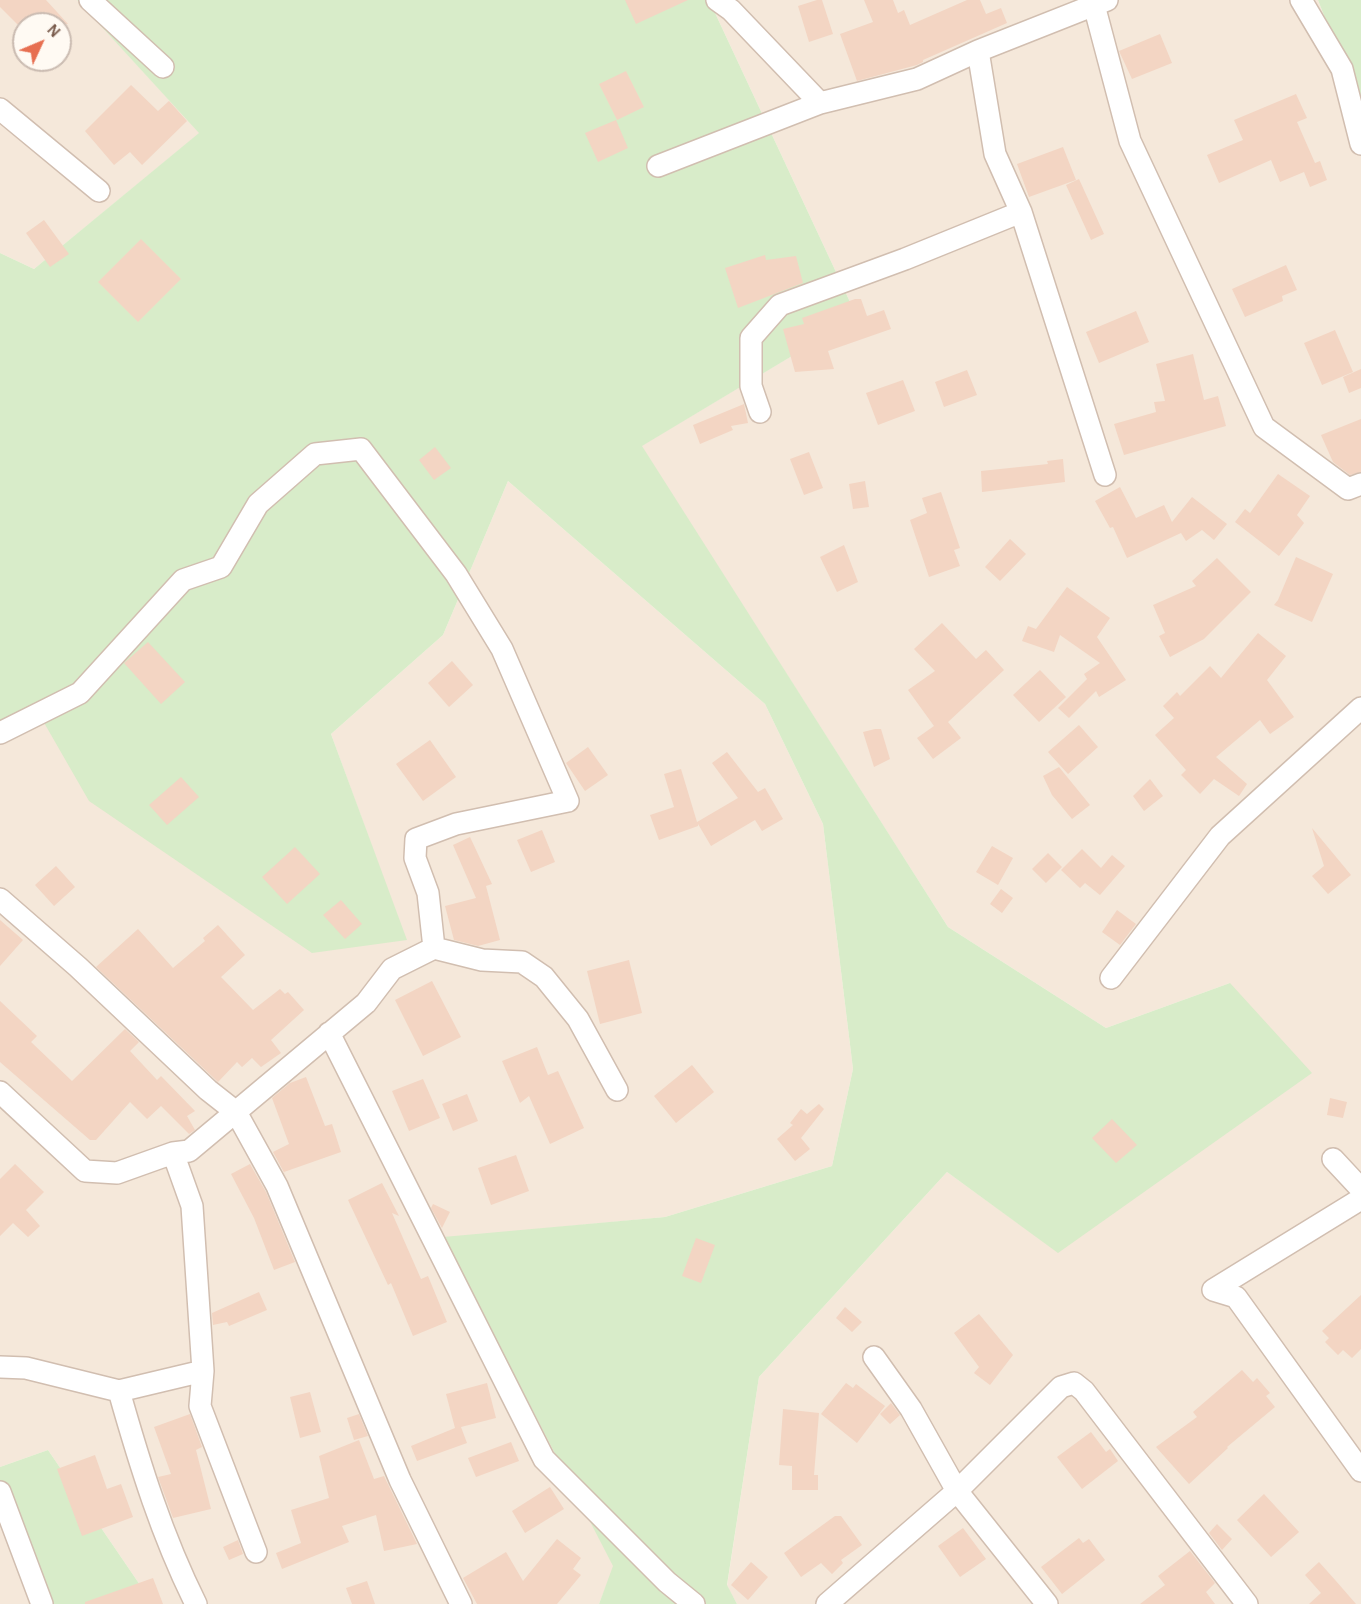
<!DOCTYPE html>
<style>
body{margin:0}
#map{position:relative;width:1361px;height:1604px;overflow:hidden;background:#fdf6ec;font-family:"Alegreya Sans",sans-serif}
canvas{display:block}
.north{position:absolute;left:12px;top:12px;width:60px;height:60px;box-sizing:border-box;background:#fffaf3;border:2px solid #cabbb1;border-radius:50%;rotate:46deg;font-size:16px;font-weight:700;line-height:24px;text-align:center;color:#7a5c4d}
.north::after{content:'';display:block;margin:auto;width:21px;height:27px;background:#e76f51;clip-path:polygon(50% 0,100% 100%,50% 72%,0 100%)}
</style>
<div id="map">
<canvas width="1361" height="1604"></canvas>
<div class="north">N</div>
</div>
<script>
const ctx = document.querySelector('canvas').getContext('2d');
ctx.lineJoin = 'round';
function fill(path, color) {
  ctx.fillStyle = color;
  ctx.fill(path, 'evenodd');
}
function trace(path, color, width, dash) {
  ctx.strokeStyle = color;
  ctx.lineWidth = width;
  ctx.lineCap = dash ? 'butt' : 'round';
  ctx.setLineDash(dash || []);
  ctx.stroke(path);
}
fill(new Path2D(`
 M0,0H77L200,133L34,269L0,253ZM24,24H60V60H24Z
 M709,0H1318L1361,112V1604H737L727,1586L759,1377L947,1172L1058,1252L1230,983L1106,1028L948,927L641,446L857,317Z
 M508,481L765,704L823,824L853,1069L832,1166L665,1217L443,1238L614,1566L599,1604H153L48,1450L0,1467V726L39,714L406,940L331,734L443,635Z
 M0,1525L40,1604H0Z`), '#f5e8da');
fill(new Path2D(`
 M77,0H709L857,317L642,446L948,927L1106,1028L1230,983L1312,1073L1058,1253L947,1172L759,1377L727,1585L737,1604H599L613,1566L443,1237L665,1217L832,1166L853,1069L823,824L765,704L508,481L443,635L331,734L407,940L312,953L89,801L39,714L0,726V253L34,269L199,133Z
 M1318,0H1361V112Z
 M48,1450L153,1604H40L0,1525V1467Z`), '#d8ecc9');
fill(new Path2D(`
 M0,0H46L68,24H17L0,7Z
 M625,0H688L636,24Z
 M817,0H822L833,34L809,42L798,6Z
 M864,0H893L898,13L904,10L910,25L967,0H980L986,14L1001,8L1007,23L923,60V62L917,65L857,81L840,34L873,22Z
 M1160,34L1172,63L1132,79L1119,51Z
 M626,71L644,107L617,120L599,84Z
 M131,85L158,111L169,101L187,121L142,165L130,152L114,165L85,131Z
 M1296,94L1307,118L1297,122L1315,163L1320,161L1327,180L1310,187L1304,172L1280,182L1271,160L1219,183L1207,155L1243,140L1234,120Z
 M616,120L628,148L598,162L585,133Z
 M1063,147L1076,180L1029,197L1017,164Z
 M1079,179L1104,234L1091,240L1066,185Z
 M44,220L69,254L50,267L26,233Z
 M141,239L181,279L138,322L98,282Z
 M765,255L766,260L796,256L803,283L738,308L725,268Z
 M1286,265L1297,290L1282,296L1283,301L1245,317L1232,289Z
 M855,299H861L867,316L884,310L891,329L828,351L834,369L795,372L783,329L804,324L802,318Z
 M1136,311L1149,342L1099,363L1086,332Z
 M1335,330L1353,372L1322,385L1304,343Z
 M1193,354L1204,400L1218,396L1226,426L1124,455L1114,424L1156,412L1154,402L1165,401L1156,364Z
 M1361,369V388L1349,393L1343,377Z
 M967,370L977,395L944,407L935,382Z
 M903,380L915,411L878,425L866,393Z
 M744,404L748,423L731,426L733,430L700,444L693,425Z
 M1361,419V472L1350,475L1333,462L1321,435Z
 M435,447L451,468L434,480L419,460Z
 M809,452L823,488L804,495L790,459Z
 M1063,459L1065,482L982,492L981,471L1048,464L1047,461Z
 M1278,474L1310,496L1297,515L1304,523L1279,556L1235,522L1245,509L1250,513Z
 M865,481L869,507L853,509L849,484Z
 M1120,487L1136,518L1164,505L1172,522L1192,497L1227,524L1214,540L1202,530L1186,541L1181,533L1127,558L1113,527L1110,528L1095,501Z
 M941,492L960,548L954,550L960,566L929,577L910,520L927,513L922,498Z
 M1010,539L1026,554L1000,581L985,567Z
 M844,545L858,582L837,592L820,557Z
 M1296,557L1333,574L1312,622L1274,605L1278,600Z
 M1217,558L1251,592L1204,639L1170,657L1159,636L1165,633L1153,605L1196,586L1192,581Z
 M1067,587L1110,618L1097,637L1126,680L1099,697L1096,691L1069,718L1058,708L1087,679L1084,674L1100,663L1060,635L1054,652L1022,641L1028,626L1036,629Z
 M942,623L976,659L986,650L1004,670L948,722L961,738L933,759L917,738L934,726L908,690L935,671L914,649Z
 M1258,633L1286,656L1267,680L1294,717L1270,734L1260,720L1216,757L1247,784L1239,796L1214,779L1200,794L1181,775L1186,770L1155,735L1174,718L1163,706L1177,692L1180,696L1210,666L1221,678Z
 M148,642L185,682L161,704L124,663Z
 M452,661L473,685L449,707L428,683Z
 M1040,670L1066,697L1039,722L1013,695Z
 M1079,725L1098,747L1068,774L1048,752Z
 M875,729H881L890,759L874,767L863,732Z
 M430,740L456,777L423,801L396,764Z
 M588,747L608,775L585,791L566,763Z
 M727,752L758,792L765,788L783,819L762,831L755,820L711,846L698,824V826L659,840L650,815L674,807L664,774L681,769L697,822L738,798L712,763Z
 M1059,767L1090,805L1072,819L1052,795L1043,776Z
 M181,777L199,797L167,825L149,805Z
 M1150,779L1163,796L1144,811L1133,796Z
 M1312,828L1351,875L1328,894L1312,876L1324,866Z
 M542,830L555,862L531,872L517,840Z
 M470,837L492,884L486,886L500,940L478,946L454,940L445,906L476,898L453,845Z
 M992,846L1013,858L998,885L976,872Z
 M295,847L320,874L287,904L262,877Z
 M1082,849L1101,868L1112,855L1125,866L1100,895L1085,883L1080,888L1061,870Z
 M1048,853L1062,867L1046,883L1032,869Z
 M56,866L75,887L54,906L35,885Z
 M1001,889L1013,898L1002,913L990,904Z
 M341,900L362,924L345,939L323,915Z
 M1117,910L1136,924L1120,945L1102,932Z
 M0,920L23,940L0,966Z
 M218,925L245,955L221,977L253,1010L280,989L285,994L288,992L304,1010L271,1040L281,1053L261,1067L252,1058L242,1067L237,1062L218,1082L96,967L138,929L173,968L205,941L203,938Z
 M629,960L642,1013L600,1024L587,971Z
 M432,981L461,1037L423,1056L395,1000Z
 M0,1001L37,1036L31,1042L72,1081L125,1029L139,1042L130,1051L157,1080L161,1076L195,1111L187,1116L195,1130L189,1134L161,1106L147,1119L130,1102L96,1140H90L0,1062Z
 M537,1047L548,1075L558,1071L584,1128L550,1144L529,1096L520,1103L502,1061Z
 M692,1065L714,1092L676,1123L654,1096Z
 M306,1077L325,1126L332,1124L341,1152L284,1172L287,1178L273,1152L289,1144L272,1098L290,1083Z
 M423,1079L440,1118L409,1131L392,1091Z
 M467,1094L478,1121L453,1131L442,1104Z
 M1330,1098L1347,1102L1343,1118L1327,1115Z
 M819,1104L824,1109L801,1138L810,1149L795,1161L777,1139L793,1125L790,1123L801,1109L807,1114Z
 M1112,1119L1137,1145L1116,1163L1092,1138Z
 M516,1155L529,1191L491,1205L478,1168Z
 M15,1164L44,1192L26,1210L40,1226L28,1237L13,1223L0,1236V1179Z
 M250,1164L266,1192L295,1262L274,1270L254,1218L231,1174Z
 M382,1183L399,1216L392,1213L421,1279L428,1276L447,1322L413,1336L391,1283L388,1285L348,1200Z
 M433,1204L450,1212L442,1228L431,1208Z
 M696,1238L715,1245L701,1283L682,1276Z
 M259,1292L267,1310L229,1326L227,1322L213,1325L212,1313Z
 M1361,1295V1349L1352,1358L1343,1350L1338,1355L1325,1342L1329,1338L1322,1331Z
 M845,1307L862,1322L852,1332L836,1318Z
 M979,1314L1013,1355L990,1385L974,1373L979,1367L954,1333Z
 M1242,1370L1253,1382L1257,1378L1270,1393L1266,1396L1275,1407L1227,1447L1228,1448L1189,1484L1156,1447L1197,1417L1193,1412Z
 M487,1383L496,1418L461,1427L467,1443L417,1461L411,1446L455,1428L446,1394Z
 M846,1383L853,1388L856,1384L885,1406L857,1443L821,1414Z
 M310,1392L321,1432L300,1438L290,1397Z
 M891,1403L900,1415L890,1424L880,1414Z
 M783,1409L819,1413L814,1475H818V1490H792V1466L779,1465Z
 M190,1414L202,1447L196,1450L211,1509L173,1518L158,1477L171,1474L154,1427Z
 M359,1414L368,1436L354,1440L347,1418Z
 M1091,1432L1106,1452L1110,1449L1118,1461L1082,1489L1057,1457Z
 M359,1440L374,1479L384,1476L417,1544L384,1551L376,1515L342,1526L349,1542L282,1569L276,1553L301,1543L291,1510L329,1498L319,1456Z
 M511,1442L519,1461L476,1477L468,1458Z
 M95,1455L107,1489L121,1484L133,1517L82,1536L57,1469Z
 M550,1487L564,1509L525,1533L512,1511Z
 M1264,1494L1299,1532L1271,1557L1237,1520Z
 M835,1516H841L862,1545L841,1560L843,1563L832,1574L821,1563L801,1577L784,1553Z
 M1217,1524L1232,1539L1222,1550L1209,1533Z
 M963,1528L986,1559L960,1577L938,1546Z
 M1079,1538L1083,1543L1089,1539L1105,1560L1062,1594L1041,1567Z
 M557,1539L581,1558L573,1569L581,1575L557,1604H477L463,1578L506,1552L523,1581Z
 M238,1540L243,1554L229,1560L223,1547Z
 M1190,1551L1215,1583L1206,1592L1215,1604H1140L1165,1585L1158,1576Z
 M751,1562L768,1577L748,1600L731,1585Z
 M1319,1562L1336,1581L1356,1604H1309L1321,1593L1305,1575Z
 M153,1578L163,1604H85V1602Z
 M367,1581L375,1604H352L346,1588Z`), '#f3d5c3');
const minor = new Path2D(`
 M90,0L163,67
 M717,0L731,10L820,103
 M1090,0L1094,5L1130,141L1264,427L1348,489L1361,484
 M1301,0L1342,69L1361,144
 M978,51L995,154L1021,212L1105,475
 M0,109L99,191
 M658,166L820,103L917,79L978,51L1107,0
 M760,412L751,386V338L780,305L905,259L1021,212
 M0,733L80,693L183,580L221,567L258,504L315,454L361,449L456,574L502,649L568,801L456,824L416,839L415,858L428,893L434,948
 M0,899L78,967L208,1090L236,1112L277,1186L400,1480L461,1604
 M1111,978L1220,836L1361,708
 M329,1033L544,1459L667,1582L694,1604
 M0,1092L85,1171L117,1173L173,1153L189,1151L366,1003L392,969L434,948L482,960L522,962L544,977L578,1019L617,1090
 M173,1153L192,1206L203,1371L200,1406L256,1552
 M1333,1159L1361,1189
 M1361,1199L1213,1290L1236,1297L1361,1471
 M874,1357L911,1409L957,1491L1047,1604
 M0,1367L26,1368L119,1391L203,1371
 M119,1391C140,1465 162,1536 196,1604
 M0,1492L42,1604
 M827,1604L957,1491L1061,1387L1074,1383L1084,1391L1247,1604`);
trace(minor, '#d1beb0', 24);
trace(minor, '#fff', 21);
</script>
